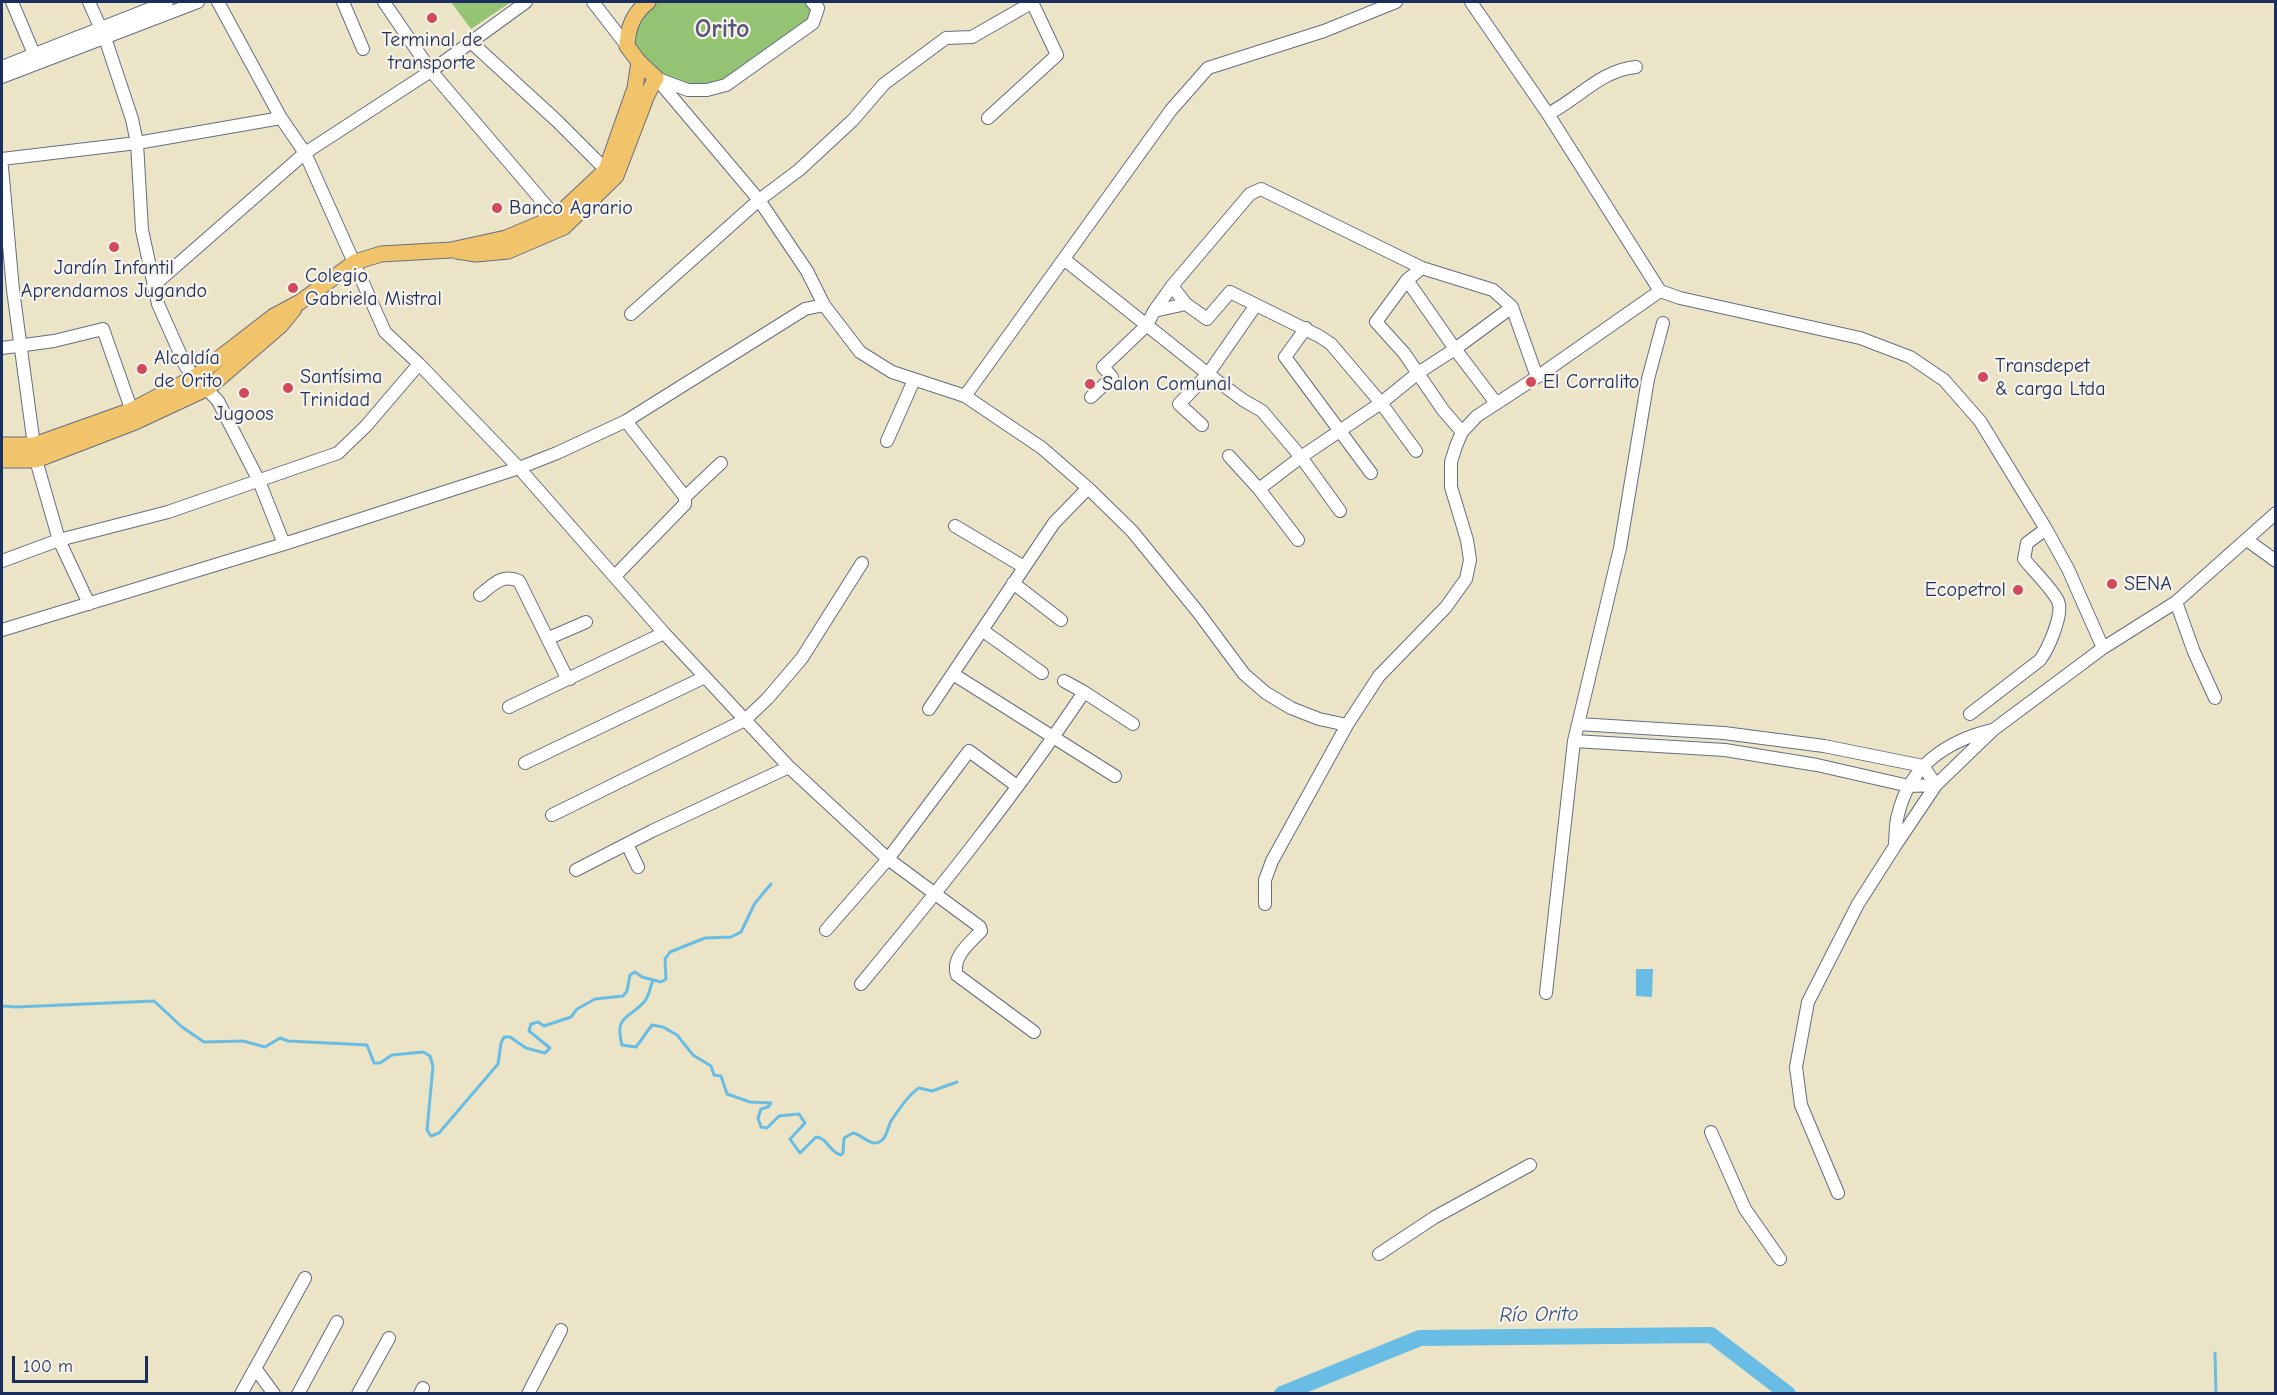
<!DOCTYPE html>
<meta charset="utf-8">
<style>
body{margin:0}
#map{position:relative;width:2277px;height:1395px;overflow:hidden;background:#ece4c6;font-family:"Comic Neue",sans-serif}
canvas{display:block}
.frame{position:absolute;inset:0;border:3px solid #1b2f5e;pointer-events:none}
.scale{position:absolute;left:12px;top:1356px;width:136px;height:27px;box-sizing:border-box;border:3px solid #1b2f5e;border-top:0;padding-left:8px;font-size:18px;line-height:21px;white-space:nowrap;color:#1b2f5e;-webkit-text-stroke:4px #f7f3e8;paint-order:stroke}
</style>
<div id="map">
<canvas width="2277" height="1395"></canvas>
<div class="frame"></div>
<div class="scale">100 m</div>
</div>
<script>
const ctx = document.querySelector('canvas').getContext('2d');
ctx.lineJoin = 'round';
function fill(path, color) {
  ctx.fillStyle = color;
  ctx.fill(path, 'evenodd');
}
function trace(path, color, width, dash) {
  ctx.strokeStyle = color;
  ctx.lineWidth = width;
  ctx.lineCap = dash ? 'butt' : 'round';
  ctx.setLineDash(dash || []);
  ctx.stroke(path);
}
function write(font, color, halo, rows, align = 'center') {
  ctx.font = font + ' "Comic Neue",sans-serif';
  ctx.lineWidth = 4.5;
  ctx.setLineDash([]);
  ctx.textBaseline = 'middle';
  ctx.strokeStyle = halo;
  ctx.fillStyle = color;
  for (const [text, x, y, turn = 0] of rows) {
    ctx.save();
    ctx.translate(x, y);
    ctx.rotate((+turn || 0) * Math.PI / 180);
    ctx.textAlign = isNaN(turn) ? turn : align;
    if (halo) ctx.strokeText(text, 0, 0);
    ctx.fillText(text, 0, 0);
    ctx.restore();
  }
}
fill(new Path2D(`
 M451,2H511L471,29Z
 M648,2H812L813,23L726,85L688,90L639,62L628,30Z`), '#94c473');
fill(new Path2D(`
 M1636,969H1653L1652,997L1636,996Z`), '#69bde5');
trace(new Path2D(`
 M653,980C650,987 649,997 644,1002C629,1019 614,1015 622,1045L636,1047L652,1025L663,1027L677,1035L693,1055L711,1066L714,1075L721,1076L727,1094L750,1102L771,1103L768,1107L761,1109L758,1118L761,1127L767,1128L779,1116L799,1114L805,1123L790,1139L800,1153L816,1137C828,1138 829,1152 841,1155L843,1153L844,1138L853,1133C860,1134 868,1143 875,1143C887,1142 887,1128 891,1121C897,1112 910,1093 919,1088L932,1091L957,1082
 M2,1006L16,1007L154,1001L182,1027L204,1042L243,1041L265,1047L280,1038L288,1041L367,1045L374,1063H380L392,1055L423,1052L430,1056L433,1066L427,1130L431,1136L439,1133L498,1064L501,1043L504,1037H510L526,1048L545,1053L550,1048L529,1031L531,1024L538,1022L544,1026L571,1017L577,1009L595,999L623,996L627,991L630,975L635,972L642,977L661,982L666,979L665,959L670,952L705,938L731,937L741,932L755,903L771,884
 M2215,1353L2216,1394`), '#69bde5', 3);
trace(new Path2D(`
 M1282,1394L1420,1338L1711,1335L1788,1394`), '#69bde5', 16);
const minor = new Path2D(`
 M12,2L34,54
 M89,2L105,38L132,119L137,143L142,230L158,304L186,367L218,401L259,481L284,544
 M218,2L281,118L305,153L385,332L419,364L519,468L664,633L789,767L888,859L980,927L981,931C970,943 951,957 957,975L1034,1032
 M343,2L363,49
 M384,2L431,71L561,223
 M593,2L627,46
 M1471,2L1548,114L1660,291L1680,298L1860,338L1910,357L1944,380L1980,421L2046,529L2068,569L2103,648
 M472,43L557,121L606,170
 M2,67L167,2
 M2,77L198,2
 M656,78L759,200L807,271L824,305L860,352L892,372L965,396L1042,448L1088,488L1132,531L1198,612L1244,674L1266,693L1291,708L1319,719L1347,725
 M658,79L688,90H707L726,85L813,23L818,8L812,2
 M1548,114C1578,99 1601,70 1636,67
 M988,118L1057,55L1032,2
 M2,159L137,143L281,118
 M2,167L13,290L36,460L59,540L89,604
 M1065,260L1208,374L1243,400L1262,411L1301,457L1340,511
 M1422,268L1407,280L1376,322L1404,353L1443,410L1462,432
 M1407,280L1455,349L1496,403
 M153,286L305,153L431,71L526,2
 M1172,286L1186,304L1207,319L1230,292L1319,336L1331,344L1381,403L1416,451
 M1154,311L1186,304
 M631,314L759,200L799,170L853,120L884,84L946,38L972,37L1033,2
 M1306,328L1285,357L1371,473
 M2,348L54,341L103,329L134,417
 M965,396L1171,110L1208,68L1324,31L1396,2
 M1091,397L1112,377L1103,367L1147,325L1154,311L1172,286L1250,194L1261,189L1422,268L1493,290L1512,307L1537,377
 M626,421L685,497
 M1202,425L1179,404L1208,374L1256,305
 M887,441L914,380
 M1229,456L1259,489L1298,540
 M1259,489L1301,457L1381,403L1418,373L1455,349L1512,307
 M955,526L1024,567
 M2247,540L2276,561
 M2,561L59,540L168,512L338,453L366,426L419,364
 M615,576L685,504V497L721,463
 M1013,583L1061,620
 M480,595C493,585 502,573 519,581L565,674L570,679
 M2176,602L2194,652L2215,698
 M2,630L284,544L519,468L557,453L626,421L805,309L824,305
 M982,630L1042,673
 M549,638L586,622
 M953,674L1115,776
 M1064,681L1084,692L1133,724
 M509,707L664,633
 M929,709L1054,523L1088,488
 M1970,714L2040,660C2048,649 2064,614 2058,601C2053,590 2032,569 2024,559L2027,543L2046,529
 M1578,724L1724,733L1824,746L1923,766L1936,785
 M1574,741L1725,750L1817,765L1909,786L1936,785
 M525,763L705,677
 M552,815L745,720L768,698L802,658L862,563
 M1895,843C1896,834 1895,824 1898,815C1909,767 1946,741 1992,730
 M627,844L638,867
 M576,870L652,831L789,767
 M1265,904V880L1272,861L1347,725L1379,676L1446,607L1466,579L1470,560L1467,540L1451,487V462L1456,446L1462,432L1477,416L1537,377L1660,291
 M826,930L888,859L969,751L1017,786
 M861,984C939,890 1016,794 1084,692
 M1546,993L1574,741L1620,548L1648,379L1663,323
 M1711,1132L1745,1209L1780,1259
 M1838,1193L1801,1105L1796,1067L1808,1002L1858,904L1895,846L1936,785L1993,730L2103,648L2176,602L2276,513
 M1379,1254L1435,1217L1530,1165
 M255,1368L274,1394
 M241,1394L305,1278
 M298,1394L337,1322
 M358,1394L389,1338
 M420,1394L423,1388
 M528,1394L561,1330`);
const major = new Path2D(`
 M457,251L476,254L508,251L564,227L616,176L647,95L656,78L639,62L627,46C628,27 633,14 648,2
 M2,445H34L132,410L195,377L274,316L300,302L355,262L381,254L451,250L506,238L556,217L606,170L635,88L639,62
 M2,460H36L135,422L208,388L281,325L294,309`);
trace(minor, '#646e82', 14);
trace(major, '#646e82', 17);
trace(minor, '#fff', 12);
trace(major, '#f1c36a', 15);
for (const [x, y, r, color] of [
 [432,18,6,"#d1495b"],
 [497,208,6,"#d1495b"],
 [114,247,6,"#d1495b"],
 [293,288,6,"#d1495b"],
 [142,369,6,"#d1495b"],
 [1983,377,6,"#d1495b"],
 [1531,382,6,"#d1495b"],
 [1090,384,6,"#d1495b"],
 [288,388,6,"#d1495b"],
 [244,393,6,"#d1495b"],
 [2112,584,6,"#d1495b"],
 [2018,590,6,"#d1495b"]
]) {
  const dot = new Path2D();
  dot.arc(x, y, r, 0, 2 * Math.PI);
  ctx.fillStyle = color;
  ctx.fill(dot);
  trace(dot, '#f7f3e8', 2);
}
write('20px', '#1b2f5e', '#f7f3e8', [
 ["Terminal de",432,40,"center"],
 ["transporte",432,63,"center"],
 ["Banco Agrario",509,208],
 ["Jardín Infantil",114,268,"center"],
 ["Aprendamos Jugando",114,291,"center"],
 ["Colegio",305,276],
 ["Gabriela Mistral",305,299],
 ["Alcaldía",154,358],
 ["de Orito",154,381],
 ["Transdepet",1995,366],
 ["& carga Ltda",1995,389],
 ["Santísima",300,377],
 ["Trinidad",300,400],
 ["El Corralito",1543,382],
 ["Salon Comunal",1102,384],
 ["Jugoos",244,414,"center"],
 ["SENA",2124,584],
 ["Ecopetrol",2006,590,"right"]
], 'left');
write('italic 21px', '#2e5280', '#f7f3e8', [
 ["Río Orito",1539,1315,-1]
]);
write('bold 26px', '#5a567c', '#f7f3e8', [
 ["Orito",722,30]
]);
</script>
